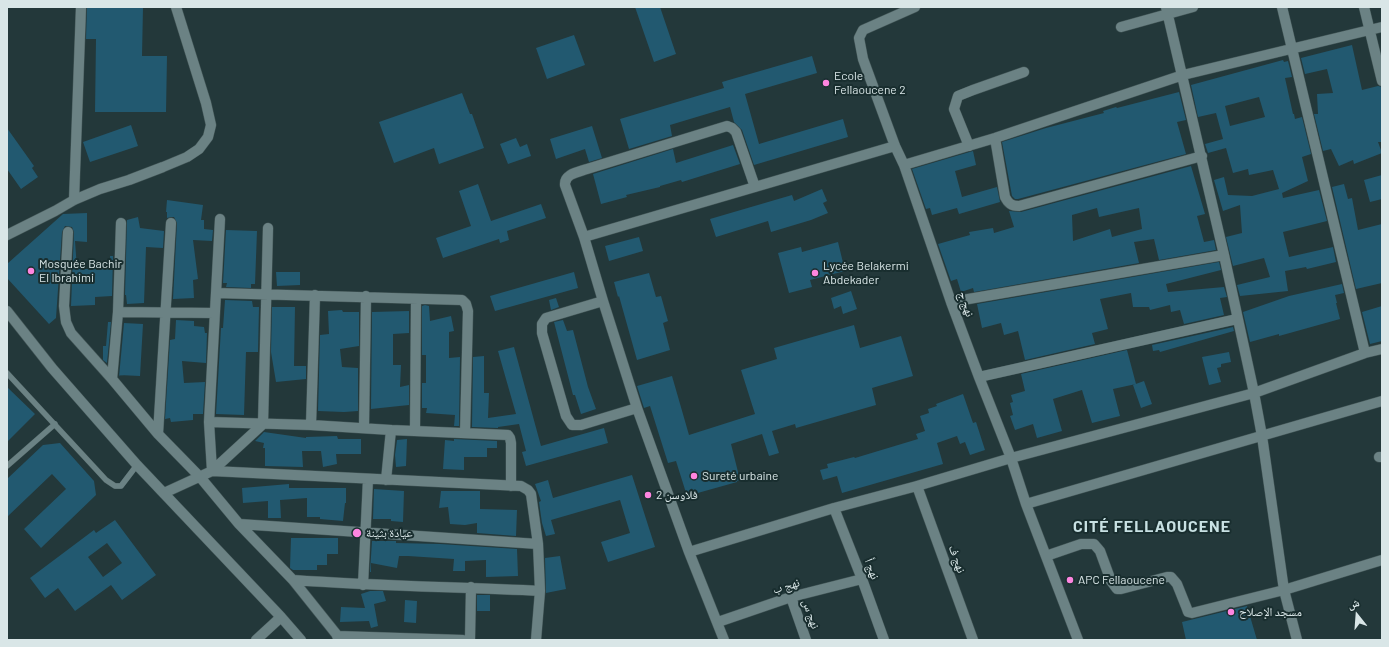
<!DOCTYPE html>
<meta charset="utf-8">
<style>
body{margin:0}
#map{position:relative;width:1389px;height:647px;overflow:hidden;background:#23383a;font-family:Barlow,"Noto Naskh Arabic",sans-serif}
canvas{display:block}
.frame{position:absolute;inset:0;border:8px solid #d9e6e7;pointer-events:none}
.north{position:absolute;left:1337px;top:595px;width:40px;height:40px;-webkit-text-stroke:3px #192e2f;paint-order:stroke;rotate:343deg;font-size:11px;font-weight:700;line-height:16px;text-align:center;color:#d9e6e7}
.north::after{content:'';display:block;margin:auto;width:14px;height:18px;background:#d9e6e7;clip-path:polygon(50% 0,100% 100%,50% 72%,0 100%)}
</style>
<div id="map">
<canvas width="1389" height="647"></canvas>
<div class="frame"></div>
<div class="north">ش</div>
</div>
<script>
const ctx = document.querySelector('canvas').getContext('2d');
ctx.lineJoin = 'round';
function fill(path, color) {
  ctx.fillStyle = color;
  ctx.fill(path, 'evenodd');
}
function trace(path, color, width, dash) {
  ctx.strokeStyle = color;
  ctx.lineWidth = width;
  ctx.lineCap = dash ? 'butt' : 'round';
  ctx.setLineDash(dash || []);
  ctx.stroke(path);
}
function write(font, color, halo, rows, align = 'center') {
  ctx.font = font + ' Barlow,"Noto Naskh Arabic",sans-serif';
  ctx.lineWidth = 4;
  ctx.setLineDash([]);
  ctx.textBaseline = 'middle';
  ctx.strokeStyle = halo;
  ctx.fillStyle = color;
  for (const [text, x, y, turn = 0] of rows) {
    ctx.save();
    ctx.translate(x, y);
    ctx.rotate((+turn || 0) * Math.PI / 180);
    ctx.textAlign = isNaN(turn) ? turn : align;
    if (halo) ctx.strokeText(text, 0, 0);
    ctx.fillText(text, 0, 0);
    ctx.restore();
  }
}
fill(new Path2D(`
 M87,7H143L142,56H167L166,112H95L96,39H86Z
 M635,7H660L676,54L654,62Z
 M574,35L585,65L547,79L536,48Z
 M1352,45L1362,90L1378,86L1382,87V142H1378L1382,153L1354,164L1353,160L1339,166L1331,149L1323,151L1314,114H1318L1317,94L1333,93L1327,69L1305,74L1301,58Z
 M812,56L817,73L745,94L759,144L843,119L848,137L754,165L742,130L734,122L730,107L670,125L672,136L629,149L620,119L724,88L722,82Z
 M1283,60L1284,62L1288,61L1292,77L1285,78L1293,114H1294L1295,119L1302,117L1311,154L1302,157L1308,181L1282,193L1283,198L1319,190L1327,221L1283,232L1289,257L1333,247L1336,262L1307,269L1306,267L1285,271L1288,291L1240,296L1237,285L1270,277L1264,258L1233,266L1226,237L1242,233L1240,205L1223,211L1214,180L1224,177L1228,195L1252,196L1279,189L1273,170L1249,175L1248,169L1233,173L1226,148L1208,153L1205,144L1223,139L1216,113L1198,117L1191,85ZM1259,97L1265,117L1230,126L1225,106Z
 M1179,92L1186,120L1177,122L1186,154L1018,199H1015L1012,196L1002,142L1046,128L1104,113L1103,111L1116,107L1117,108Z
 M462,93L470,114H472L484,148L439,164L434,148L394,163L379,122Z
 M131,125L138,146L90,162L83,142Z
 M592,126L602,158L589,162L585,149L556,159L550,139Z
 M7,128L34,166L32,168L38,177L21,189L7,169Z
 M516,138L520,147L527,144L531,156L508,164L500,144Z
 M733,145L740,164L682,182L681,180L660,186V187L626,195L627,197L601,204L593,174L673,149L676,163Z
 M973,151L976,165L955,171L962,197L997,187L1000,202L959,214L957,208L932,215L930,208L926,209L912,169Z
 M1191,166L1205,214L1197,216L1204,242L1214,240L1216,250L1159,260L1154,239L1134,242L1139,263L974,292L973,288L961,292L957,279L951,281L938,244L970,235L969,232L993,228L994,233L1014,227L1009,211L1021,212ZM1097,208L1099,217L1139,208L1142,229L1112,237L1110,229L1073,241L1072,215Z
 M1382,175V199L1370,202L1364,180Z
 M478,184L491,221L541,204L546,218L507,231L509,240L500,243L499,239L443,258L436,238L471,226L459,191Z
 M1344,184L1348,199L1352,198L1358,230L1382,224V283L1356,289L1332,187Z
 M822,189L827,201L823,203L828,213L811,220L771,232L768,221L716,237L710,219L792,195L794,201Z
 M167,200L203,205L201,220H204V229L213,230L212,241L193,240L198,279L193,280L194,298L173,299L177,223L174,217H171L167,218V212H166Z
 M87,213V242L75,241L77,269H111L110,256H113L112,296L95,297V305L71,306L74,232L72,227L65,226L62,232L56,318L49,324L7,278V264L63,214Z
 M138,217L140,228L164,231L163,248L146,247L144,303L127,304L126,295H125L127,220Z
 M226,230L257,231L255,284H251V288L226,287L227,283H223Z
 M639,237L643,251L609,261L605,246Z
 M838,242L845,271L810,280L812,287L789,293L778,253L801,247L802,252Z
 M1219,262L1221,270L1166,284L1168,292L1224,287L1227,297L1220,298L1224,315L1184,324L1180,310L1171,312L1170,305L1150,310L1149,307H1133L1131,293L1100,299L1108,329L1092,333L1095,344L1025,360L1018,331L1004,335L1001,323L982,328L977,304Z
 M276,272H300V285L277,286Z
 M574,272L578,288L495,311L490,296Z
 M649,273L656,297L661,296L668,321L663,323L670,350L637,360L619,296L618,297L614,282Z
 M1342,284L1344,293L1335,295L1337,303H1336L1340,319L1279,336V334L1250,342L1243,312L1289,296Z
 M851,291L857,309L843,314L841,306L834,309L831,298Z
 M556,298L559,307L551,310L549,300Z
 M225,300L252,301L253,307H259L258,352H246L244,415L216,414L221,328H223Z
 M425,305L429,306L430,321L451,316L454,331L449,332V358L460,357L459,426H454L455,415L426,413L427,408H422V383H426V355H422V306Z
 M1382,306V341L1370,344L1362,312Z
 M272,307H295L294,366H306V379L276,382L271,352Z
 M342,310L343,312H359V346L340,349L342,367L358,368V411L344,412L318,411L320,335L329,334L328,311Z
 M409,311V333L393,334V365H401L400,387L409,385V405L371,409L372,312Z
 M176,320L194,321V326L204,327L205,333H207L206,363L182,361L184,383L205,382L203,414H193V420L171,422L170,418L165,419L170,340L175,339Z
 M563,320L567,331L573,330L588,387L596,409L581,414L575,395H573L554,322Z
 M108,322H111L107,363L103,360V346H106Z
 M124,323L143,324L140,376L119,375V377Z
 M854,325L860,348L901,336L913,376L872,388L876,405L796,428L795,424L772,431L779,453L769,456L762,434L731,444L740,480L737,481V482L687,496L676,461L668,463L650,406L644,408L637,386L672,376L689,435L755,414L741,370L777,359L774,348Z
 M1233,327L1234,331L1160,352L1159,350L1153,351L1152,345Z
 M514,347L541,446L604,428L608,443L526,466L522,452L526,451L519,424L498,427V428L472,427L473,357L484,356V393H489L488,418L516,414L498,351Z
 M1127,350L1136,384L1113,389L1120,416L1092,423L1082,390L1053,399L1062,431L1037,438L1033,424L1015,430L1010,416L1013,415L1010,403L1013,402L1011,395L1025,391L1021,374Z
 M1229,352L1231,362L1221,364V367L1217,368L1221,382L1209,385L1202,357Z
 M1144,381L1152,404L1141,408L1133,385Z
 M7,387L35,414L7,442Z
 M963,394L973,423L976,422L985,450L970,455L965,442L960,444L957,436L937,443L943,464L842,493L837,476L823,480L820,470L828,468L827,464L854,457L855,458L918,439L916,434L925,431L920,416L929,413L928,409L937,406L936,404Z
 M264,432L306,438V437L337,436L338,439H361V454H336L337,464L323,467L321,451H302L303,467L265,466V448H263L264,443L255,441Z
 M407,439L406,466L396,467L395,455L397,440Z
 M454,439L497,441V448H487V457H464V470L443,469L445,440L454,441Z
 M60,443L94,481L96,495L41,548L24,529L66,489L52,474L7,517V479L43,445Z
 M632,475L655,547L608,562L601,542L630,533L620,500L551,520L555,534L546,536L542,523L539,502L541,501L535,484L548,480L553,498Z
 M289,484V488H346V503H345L343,521L320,519V517H307V498L280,500L281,518H268V501L243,503L242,488Z
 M374,489L404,491L403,522L391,521V519H373Z
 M441,491H480V509L517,510L516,536L477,533V523L465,525L450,524L448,507L439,508Z
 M115,520L156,575L122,600L111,585L75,611L58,588L45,598L30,578L94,530L96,533ZM107,543L122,563L103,577L88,557Z
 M291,538H338V554H327V565H317V570H293L290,568Z
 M372,541H396V543L440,544L517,549L518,576L486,577V560L465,561V571H453L454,559L408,556H399L397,568L371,563V572H370Z
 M560,556L566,589L546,593L545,558Z
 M370,591H383L386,601L374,604L378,626L371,628L369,621L340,622L341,607L365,608L361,594Z
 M477,595H490V611H477Z
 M405,600L417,601L416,623L404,622Z
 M1247,606L1257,640H1186L1182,622Z`), '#225970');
const lane = new Path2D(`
 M7,373L106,480L115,486H121L137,465
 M7,466L55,424`);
const street = new Path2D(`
 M915,7L863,30L859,38L863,59L895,146L904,165L951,302L979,377L1011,458L1026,504L1078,640
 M1166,7L1224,255L1254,393L1262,436L1284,590L1297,640
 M1282,7L1365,353
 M1364,7L1382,81
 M1121,27L1193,7
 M995,138L1005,197C1008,203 1011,206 1019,206L1202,156
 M969,146L954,109L958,96L973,90L1024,72
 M904,165L995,138L1183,75L1382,27
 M74,200L81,7
 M220,219L209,422L212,471L521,486L528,490L531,494L538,544L540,591L536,640
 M68,232L64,306L66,322L71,333L112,379L158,434L200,477L239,524L293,580L341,640
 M7,235L55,211L74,200L100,189L129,180L163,167L187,157L199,149L208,137L211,125L206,103L176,7
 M584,237L895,146
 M216,293L462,300L466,304L468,311L465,433
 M603,301L546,318L542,324V333L566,416L572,425H581L637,408
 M951,302L1224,255
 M118,312L215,313
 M979,377L1237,319
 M112,379L118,312L121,223
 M209,422L311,425L391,430L508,435L510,438L511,443V486
 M311,425L315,295
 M364,427L366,296
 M415,430L416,299
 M158,434L171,223
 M1379,457H1382
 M386,480L391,430
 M917,486L973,640
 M164,493L212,471L263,424L268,228
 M1026,504L1382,401
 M834,508L862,579L884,640
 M239,524L538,544
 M689,552L834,508L917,486L1011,458L1254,393L1365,353L1382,349
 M1046,556L1081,544H1094L1100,551L1111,581L1117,589H1121L1167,577H1171L1177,584L1187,609L1188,612L1192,613L1284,590L1382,560
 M293,580C375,586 458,587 540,591
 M363,585L368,479
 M791,597L806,640
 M718,622L791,597L862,579
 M337,636L463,640
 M470,640L471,587
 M724,640L689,552L637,408L603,301L584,237L565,185C564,174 578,172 587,169L727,126L732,128L736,132L755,187`);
const secondary = new Path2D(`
 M7,311L52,368L137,465L281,617L301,640
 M256,640L281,617`);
trace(lane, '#445758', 6);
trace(street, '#445758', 11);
trace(secondary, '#445758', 11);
trace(lane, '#6b8284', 5.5);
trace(street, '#6b8284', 10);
trace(secondary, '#6b8284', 10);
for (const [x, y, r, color] of [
 [826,83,4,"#fe85e0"],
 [31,271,4,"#fe85e0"],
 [815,273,4,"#fe85e0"],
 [694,476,4,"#fe85e0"],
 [648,495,4,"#fe85e0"],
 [357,533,5,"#fe85e0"],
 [1070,580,4,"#fe85e0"],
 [1231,612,4,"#fe85e0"]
]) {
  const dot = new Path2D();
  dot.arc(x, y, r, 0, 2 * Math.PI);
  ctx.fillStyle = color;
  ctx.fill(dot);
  trace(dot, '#192e2f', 1.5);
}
write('12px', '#d9e6e7', '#192e2f', [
 ["Ecole",834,76],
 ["Fellaoucene 2",834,90],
 ["Mosquée Bachir",39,264],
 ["El Ibrahimi",39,278],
 ["Lycée Belakermi",823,266],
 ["Abdekader",823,280],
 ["Sureté urbaine",702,476],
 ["فلاوسن 2",656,495],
 ["عيادة بثينة",366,533],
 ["APC Fellaoucene",1078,580],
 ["مسجد اﻹصلاح",1239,612]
], 'left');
write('12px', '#d9e6e7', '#192e2f', [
 ["نهج ج",966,304,70],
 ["نهج ف",957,559,70],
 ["نهج أ",872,569,69],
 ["نهج ب",786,586,-17],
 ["نهج س",811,614,71]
]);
ctx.letterSpacing = '1px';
write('bold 16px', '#c8e1e3', '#192e2f', [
 ["CITÉ FELLAOUCENE",1152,527]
]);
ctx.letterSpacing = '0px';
</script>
